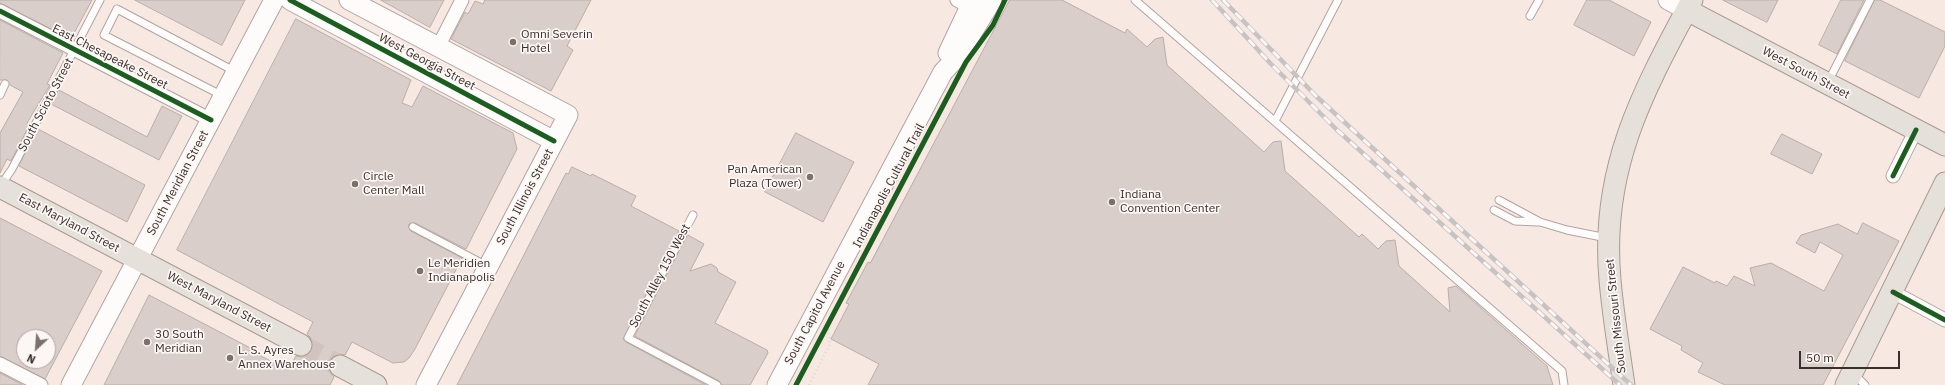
<!DOCTYPE html>
<style>
body{margin:0}
#map{position:relative;width:1945px;height:385px;overflow:hidden;background:#f7e8e2;font-family:"IBM Plex Sans",sans-serif}
canvas{display:block}
.north{position:absolute;left:16px;top:329px;width:40px;height:40px;box-sizing:border-box;background:#fcf6f4;border:1px solid #aea6a4;border-radius:50%;rotate:206deg;font-size:11px;font-weight:700;line-height:16px;text-align:center;color:#392f2b}
.north::after{content:'';display:block;margin:auto;width:14px;height:18px;background:#7c706b;clip-path:polygon(50% 0,100% 100%,50% 72%,0 100%)}
.scale{position:absolute;left:1799px;top:351px;width:101px;height:18px;box-sizing:border-box;border:2px solid #392f2b;border-top:0;padding-left:5px;font-size:12px;line-height:14px;white-space:nowrap;color:#392f2b;-webkit-text-stroke:3px #fcf6f4;paint-order:stroke}
</style>
<div id="map">
<canvas width="1945" height="385"></canvas>
<div class="north">N</div>
<div class="scale">50 m</div>
</div>
<script>
const ctx = document.querySelector('canvas').getContext('2d');
ctx.lineJoin = 'round';
function fill(path, color) {
  ctx.fillStyle = color;
  ctx.fill(path, 'evenodd');
}
function trace(path, color, width, dash) {
  ctx.strokeStyle = color;
  ctx.lineWidth = width;
  ctx.lineCap = dash ? 'butt' : 'round';
  ctx.setLineDash(dash || []);
  ctx.stroke(path);
}
function write(font, color, halo, rows, align = 'center') {
  ctx.font = font + ' "IBM Plex Sans",sans-serif';
  ctx.lineWidth = 3.5;
  ctx.setLineDash([]);
  ctx.textBaseline = 'middle';
  ctx.strokeStyle = halo;
  ctx.fillStyle = color;
  for (const [text, x, y, turn = 0] of rows) {
    ctx.save();
    ctx.translate(x, y);
    ctx.rotate((+turn || 0) * Math.PI / 180);
    ctx.textAlign = isNaN(turn) ? turn : align;
    if (halo) ctx.strokeText(text, 0, 0);
    ctx.fillText(text, 0, 0);
    ctx.restore();
  }
}
const building = new Path2D(`
 M0,0H92L71,39L0,3Z
 M135,0H245L222,45Z
 M381,0H444L430,27Z
 M485,0H591L567,46L573,50L551,91L451,39L465,12L468,14L475,1L483,4Z
 M1010,0H1062L1125,33L1127,29L1147,47L1155,39L1163,37L1167,65L1264,152L1273,142L1281,141L1285,171L1359,237L1362,234L1378,249L1386,241L1395,240L1399,266L1450,312L1448,288L1456,286L1547,366L1553,385H868L879,364L831,339L849,304L846,303L868,262L870,263Z
 M1587,0H1609L1651,22L1634,56L1574,25Z
 M1723,0H1778L1767,22Z
 M1841,0H1864L1837,54L1819,45Z
 M1875,0H1880L1945,32V46L1919,98L1845,61Z
 M296,19L411,80L402,103L412,107L423,86L513,133L517,149L466,249L415,223H411L408,225L411,231L462,258L415,349L409,358L404,362L393,363L352,342L345,355L340,354L334,356L329,361L328,366L330,372L334,377L330,385H104L149,295L260,353L259,355L288,370L296,356L302,357L307,355L311,351L313,344L311,338L307,334L313,322L177,250Z
 M0,20L63,53L47,84L50,85L27,123L30,124L11,161L7,159L0,173V133L23,92L10,85L7,80H0Z
 M59,90L147,137L162,106L182,116L159,160L51,104Z
 M38,129L145,185L127,222L19,166Z
 M796,133L854,162L823,222L765,192Z
 M1782,134L1822,154L1812,174L1771,154Z
 M572,167L591,176L592,174L636,196L631,206L679,231L623,339L626,342L706,385H457L566,173L568,174Z
 M0,218L102,271L45,379L0,356ZM24,337H48V361H24Z
 M1863,223L1899,241L1823,385H1725L1698,372L1703,363L1681,350L1682,346L1650,329L1683,267L1715,283L1716,281L1727,286L1734,276L1755,286L1750,268L1771,263L1824,291L1843,255L1820,242L1815,253L1796,243L1801,235L1838,224L1857,234Z
 M688,235L704,244L690,271L711,264L717,268L718,272L736,282L715,323L767,350L768,353L750,385H722L719,381L635,336Z
 M0,373L23,385H0Z`);
fill(building, '#d9cec9');
trace(building, '#b9aea9', 1);
trace(new Path2D(`
 M301,345L340,366`), '#d1c3bd', 21, [21, 10]);
const lane = new Path2D(`
 M1135,0L1562,371L1564,385
 M1530,16L1539,0
 M1828,82L1870,0
 M0,95L5,84
 M223,96L104,35L117,9L236,72
 M1275,121L1338,0
 M1,185L12,169L100,0
 M1499,200L1540,222L1567,230L1607,238
 M1494,210L1515,221L1538,222
 M693,215L628,338L717,385
 M413,227L487,266
 M1854,374L1865,385`);
const street = new Path2D(`
 M957,0L970,7
 M0,11L211,120
 M438,47L462,0
 M1893,176L1916,130
 M1893,292L1945,320
 M0,364L41,385`);
const secondary = new Path2D(`
 M290,0L554,141
 M349,0L568,115L426,385
 M1668,0L1687,10
 M948,53L973,0
 M71,385L274,0
 M777,385L943,72L958,56L992,0`);
const primary = new Path2D(`
 M1687,10L1945,145
 M0,187L301,345
 M340,366L376,385
 M1624,385C1619,350 1613,315 1610,280C1600,170 1642,93 1692,0
 M1846,385L1945,183`);
trace(lane, '#b1a5a1', 9);
trace(street, '#b1a5a1', 15);
trace(secondary, '#b1a5a1', 21);
trace(primary, '#a89c91', 23);
trace(new Path2D(`
 M809,385L830,344L828,323`), '#ddd8d6', 2.5, [1, 3]);
trace(lane, '#fefcfb', 7);
trace(street, '#fefcfb', 13);
trace(secondary, '#fefcfb', 19);
trace(primary, '#e5e0da', 21);
const rail = new Path2D(`
 M1212,0L1271,64L1336,129L1620,385
 M1223,0L1317,97L1631,385`);
trace(rail, '#c7c3c2', 4.5);
trace(rail, '#fcf6f4', 3, [9]);
trace(new Path2D(`
 M290,0L554,141
 M0,11L211,120
 M1893,176L1916,130
 M1893,292L1945,320
 M796,385L966,62L993,25L1005,0`), '#1b5e20', 5);
for (const [x, y, r, color] of [
 [513,42,4,"#7c706b"],
 [810,177,4,"#7c706b"],
 [355,184,4,"#7c706b"],
 [1112,202,4,"#7c706b"],
 [420,271,4,"#7c706b"],
 [147,342,4,"#7c706b"],
 [230,358,4,"#7c706b"]
]) {
  const dot = new Path2D();
  dot.arc(x, y, r, 0, 2 * Math.PI);
  ctx.fillStyle = color;
  ctx.fill(dot);
  trace(dot, '#fcf6f4', 1.5);
}
write('12px', '#392f2b', '#fcf6f4', [
 ["Omni Severin",521,35],
 ["Hotel",521,49],
 ["Pan American",802,170,"right"],
 ["Plaza (Tower)",802,184,"right"],
 ["Circle",363,177],
 ["Center Mall",363,191],
 ["Indiana",1120,195],
 ["Convention Center",1120,209],
 ["Le Meridien",428,264],
 ["Indianapolis",428,278],
 ["30 South",155,335],
 ["Meridian",155,349],
 ["L. S. Ayres",238,351],
 ["Annex Warehouse",238,365]
], 'left');
write('12px', '#392f2b', '#fcf6f4', [
 ["East Chesapeake Street",110,57,27],
 ["West Georgia Street",427,62,28],
 ["West South Street",1806,73,28],
 ["South Scioto Street",46,105,-62],
 ["South Meridian Street",178,183,-62],
 ["Indianapolis Cultural Trail",889,186,-62],
 ["South Illinois Street",525,197,-62],
 ["East Maryland Street",69,223,28],
 ["South Alley 150 West",660,276,-62],
 ["West Maryland Street",219,302,28],
 ["South Capitol Avenue",815,313,-62],
 ["South Missouri Street",1616,316,-96]
]);
</script>
